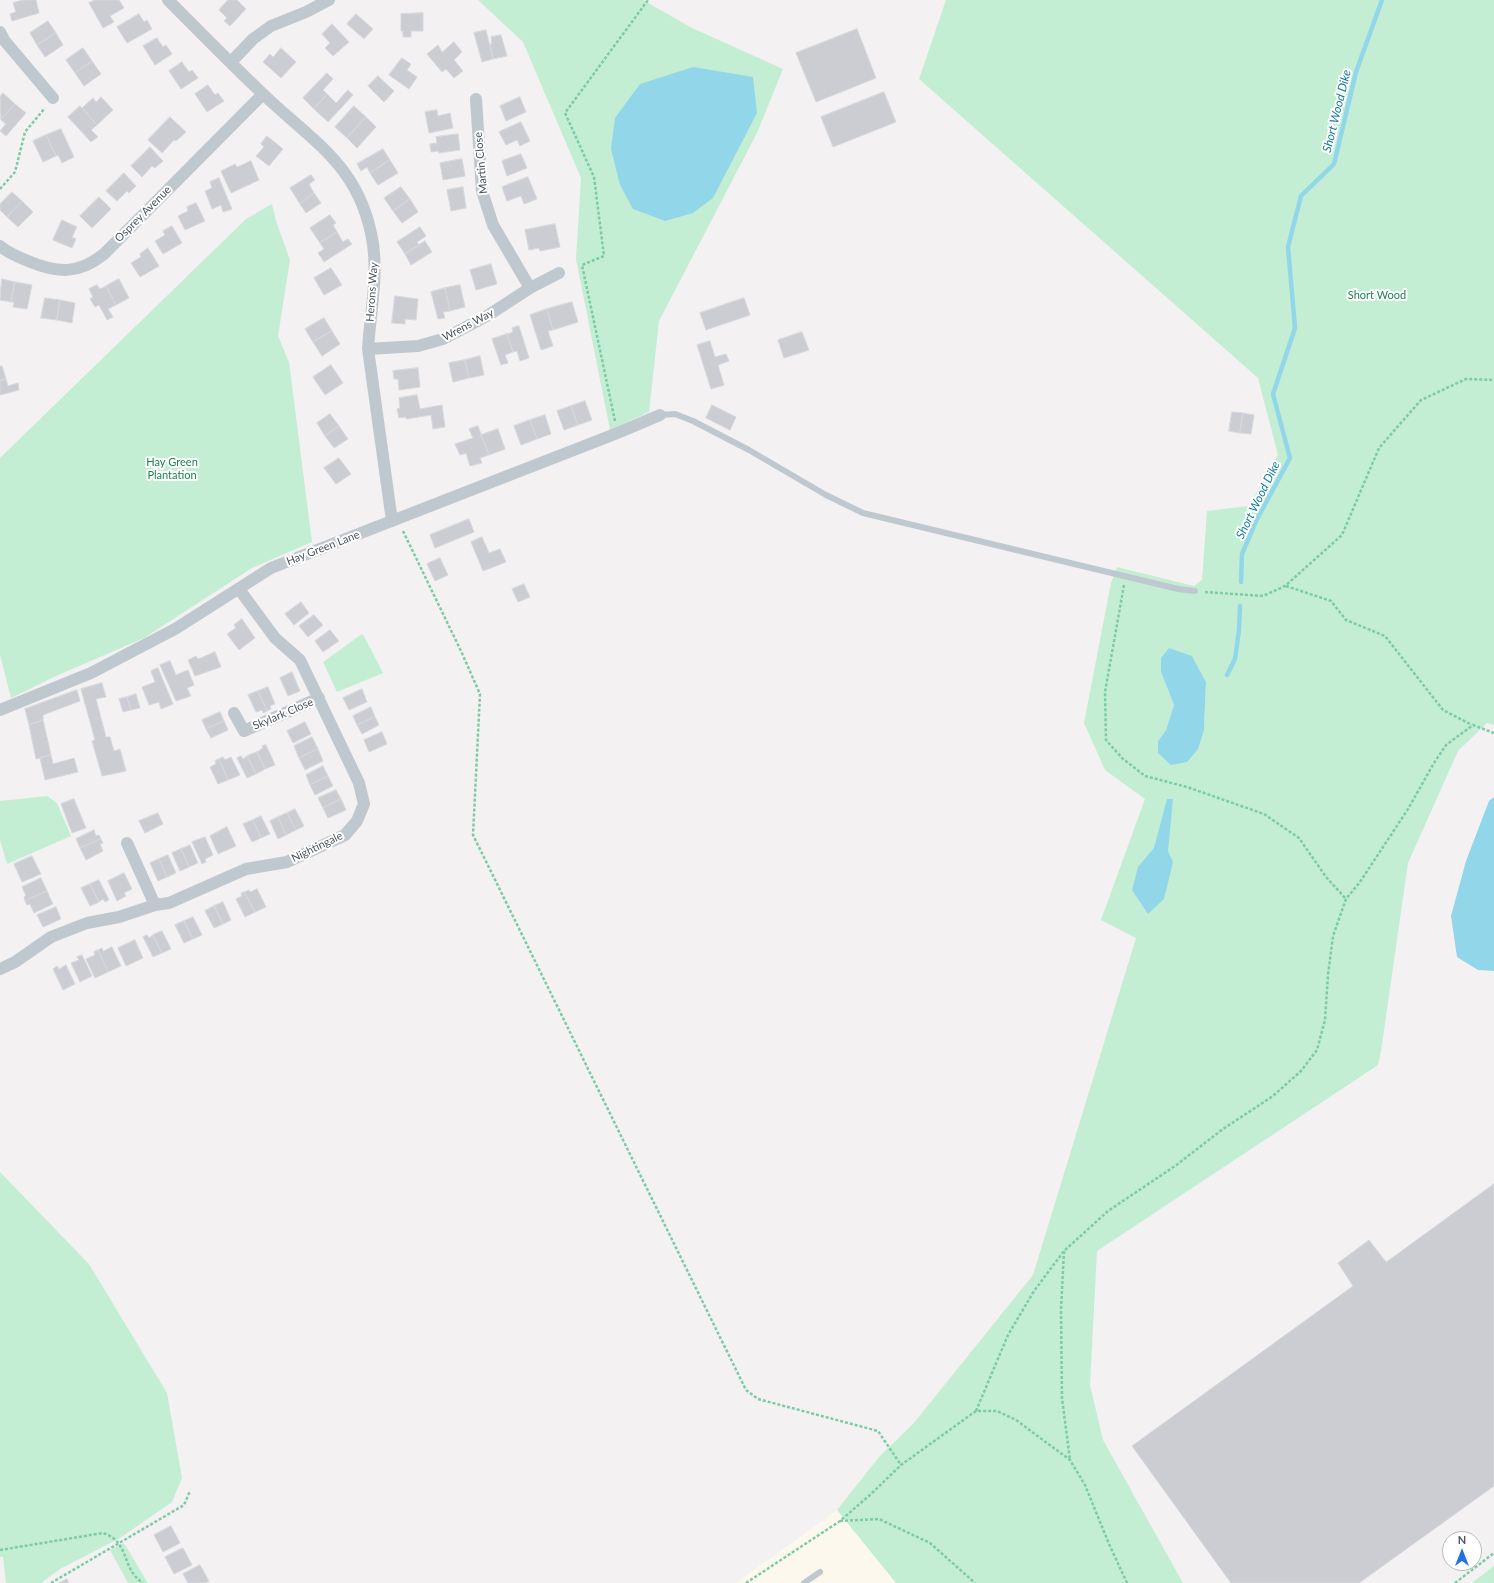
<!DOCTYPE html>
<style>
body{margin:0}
#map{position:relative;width:1494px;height:1583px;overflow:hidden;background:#f3f1f1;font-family:Lato,sans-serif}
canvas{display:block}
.north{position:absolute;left:1442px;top:1531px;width:40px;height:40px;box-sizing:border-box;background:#fff;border:1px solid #b7bbbf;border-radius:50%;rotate:0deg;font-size:11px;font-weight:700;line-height:16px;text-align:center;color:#4a545e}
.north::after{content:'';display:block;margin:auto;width:14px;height:18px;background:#2171de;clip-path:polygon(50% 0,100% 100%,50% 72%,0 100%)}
</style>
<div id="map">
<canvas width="1494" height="1583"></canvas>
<div class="north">N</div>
</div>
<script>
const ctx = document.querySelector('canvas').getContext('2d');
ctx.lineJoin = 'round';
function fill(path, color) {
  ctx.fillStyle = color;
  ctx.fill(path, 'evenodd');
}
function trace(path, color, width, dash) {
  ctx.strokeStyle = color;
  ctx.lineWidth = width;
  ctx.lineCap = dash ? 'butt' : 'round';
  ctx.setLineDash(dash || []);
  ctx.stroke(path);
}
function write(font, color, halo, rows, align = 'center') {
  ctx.font = font + ' Lato,sans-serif';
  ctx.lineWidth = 4;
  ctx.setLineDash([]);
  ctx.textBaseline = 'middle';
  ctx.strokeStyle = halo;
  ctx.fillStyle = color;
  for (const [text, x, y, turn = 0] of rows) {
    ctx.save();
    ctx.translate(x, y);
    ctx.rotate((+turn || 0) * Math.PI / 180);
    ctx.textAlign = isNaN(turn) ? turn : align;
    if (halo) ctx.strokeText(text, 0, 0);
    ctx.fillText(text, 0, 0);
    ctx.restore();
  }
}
fill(new Path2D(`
 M837,1510L896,1583H736Z`), '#fcf8ed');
fill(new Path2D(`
 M478,0H643L692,28L783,69L757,133L659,321L649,412L610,430L576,259L581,178L523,42Z
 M946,0H1494V725L1487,723L1458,751L1408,863L1381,1051L1378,1065L1097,1251L1090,1385L1103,1440L1183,1583H896L837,1510L879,1457L913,1424L1033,1275L1136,938L1101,920L1145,799L1105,770L1084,723L1111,583L1117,567L1194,586L1202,580L1207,511L1249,506L1278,455L1258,378L919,79ZM1192,656L1206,682L1204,730L1158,741L1166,730L1174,705L1161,672Z
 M272,204L276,221L290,260L278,336L289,362L312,542L252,568L144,638L56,676L11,698L0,655V458L246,219Z
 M362,634L365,638L383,673L337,692L323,662Z
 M47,796L57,803L71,836L7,864L0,840V801Z
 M0,1172L89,1264L167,1393L182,1478L172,1502L120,1538L60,1569L41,1583H6L3,1557H0Z
 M124,1543L148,1583H128L110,1550Z
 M1494,1566V1583H1472Z`), '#c3eed4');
fill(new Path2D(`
 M693,67L753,77L757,113L713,198L693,213L665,221L633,209L620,185L611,149L615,118L640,84Z
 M1169,648L1192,656L1206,682L1204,730L1198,749L1187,762L1171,765L1158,753V741L1166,730L1174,705L1161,672V658Z
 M1494,797V971L1478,970L1457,957L1451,916L1466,861L1489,801Z
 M1167,799H1173L1168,851L1173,862L1164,899L1148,914L1132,890L1138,867L1154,848Z`), '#92d6e9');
trace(new Path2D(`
 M1241,582L1242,554L1256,521L1290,458L1273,394L1295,328L1288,247L1301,196L1334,164L1356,72L1382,0
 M1227,675L1235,659L1239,630L1240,606`), '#92d6e9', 4.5);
const building = new Path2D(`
 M23,0H36L39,13L12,21L10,14L16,12L13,3Z
 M95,0H119L124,8L110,16L114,22L103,28L89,3Z
 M228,0H237L246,9L230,26L224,21L227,18L219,10Z
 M423,13V31H411V37H403V31H401V14Z
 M139,14L144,22L147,20L152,29L127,43L117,27Z
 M356,14L373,29L364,39L347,24Z
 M48,21L56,33L37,45L30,33Z
 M332,24L349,42L333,56L325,48L330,43L322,34Z
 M857,29L876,78L816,102L796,53Z
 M486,30L493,59L482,62L474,33Z
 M56,33L63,45L45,57L37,45Z
 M501,35L507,56L493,59L490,44H492L491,37Z
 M157,38L163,47L166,45L172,54L155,65L143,46Z
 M454,42L462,52L454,60L463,71L454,78L446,69L442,72L427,54L438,45L442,52Z
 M83,48L92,61L75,73L66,60Z
 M281,48L296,62L281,78L263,62L270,54L273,57Z
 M402,58L411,64L407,70L417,77L409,89L389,75Z
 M92,61L101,74L84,86L75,73Z
 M182,62L189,72L192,70L198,78L181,89L169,71Z
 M327,73L333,79L323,90L327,94L314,109L303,98Z
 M378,76L394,91L384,102L368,86Z
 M208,85L215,95L218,93L224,101L207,112L195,94Z
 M348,90L353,95L328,122L314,109L327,94L336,103Z
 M884,92L896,122L833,147L821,117Z
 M3,93L15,104L1,120L0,97Z
 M101,97L113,110L97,125L82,108L93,98L96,102Z
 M520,97L526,112L506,121L500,106Z
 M15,104L26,113L6,136L0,131L6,124L1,120Z
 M80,106L97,125L91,130L98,137L91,142L68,117Z
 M354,106L366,117L347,138L335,127Z
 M437,110L438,116L450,113L453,128L429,133L425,112Z
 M170,117L186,132L176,141L174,140L162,153L148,140Z
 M366,117L376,127L357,148L347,138Z
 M521,122L530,141L520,146L517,140L506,145L499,132Z
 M61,129L74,157L62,163L58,155L56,156L46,135Z
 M458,134L460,150L439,153L438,151L431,152L430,144L437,143L436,137Z
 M46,135L56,156L43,162L33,141Z
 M267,136L283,149L269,166L256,156L264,147L261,144Z
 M150,147L163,161L155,168L152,166L142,177L131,166Z
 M383,149L390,160L370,173L367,167L361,171L357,164Z
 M521,154L527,168L507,176L502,161Z
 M462,159L465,176L443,180L440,163Z
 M390,160L398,173L378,185L370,173Z
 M251,161L259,180L231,193L221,171L235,164L237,167Z
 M124,173L136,186L129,193L127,191L117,201L106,191Z
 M311,175L315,180L309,184L314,193L300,204L290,188Z
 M528,177L537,199L524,204L521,196L507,201L502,187Z
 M219,178L232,209L223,212L221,205L212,209L205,191L212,188L210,182Z
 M401,187L410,199L393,211L384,198Z
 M463,187L466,208L451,211L447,190Z
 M12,192L22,201L7,217L0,210V204Z
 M314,193L321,203L306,213L300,204Z
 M99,197L111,209L92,228L80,216Z
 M410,199L418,212L402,223L393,211Z
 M22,201L33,212L18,227L7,217Z
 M196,203L205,221L185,230L178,216L188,211L187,207Z
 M330,215L336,223L333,225L337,232L320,243L310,228Z
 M62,220L77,227L72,237L76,239L72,248L53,240Z
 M555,224L560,247L540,251L539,248L529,250L525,230Z
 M172,226L182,243L163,254L155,241L165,235L163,231Z
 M420,227L426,236L417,242L419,245L405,254L397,242Z
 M337,232L343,242L348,239L352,244L324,262L318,253L324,249L320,243Z
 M425,241L432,252L411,265L405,254Z
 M148,248L159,266L140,277L131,263L141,257L140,254Z
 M491,264L497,284L476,290L470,270Z
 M331,268L342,285L324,295L314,278Z
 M2,279L15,282L11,302L0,300Z
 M119,279L129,298L116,305L106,286Z
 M15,282L32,285L27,309L13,307L14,302H11Z
 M97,285L100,289L106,286L116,305L108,309L113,317L107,320L99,305L95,307L90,299L93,297L89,289Z
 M460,285L465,307L450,311L445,288Z
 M445,288L450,311L443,312L445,318L438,319L431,292Z
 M395,296L418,299L416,320L405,319V324L392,323Z
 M45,298L60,300L57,320L41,318Z
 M744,298L750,315L706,330L700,313Z
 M60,300L75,303L72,323L57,320Z
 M572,302L578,322L553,330L547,309Z
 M547,309L553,330L548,331L553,346L541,350L530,315Z
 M324,318L332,331L313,342L305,329Z
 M519,326L529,358L520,361L517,351L513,352L507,334L513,332L512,328Z
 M332,331L340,344L322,356L313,342Z
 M802,332L809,350L784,358L778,340Z
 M507,334L513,352L505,355L508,363L501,365L492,339Z
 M710,341L715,357L726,354L729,361L718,365L724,385L711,389L697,345Z
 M480,356L484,375L469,378L465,360Z
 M465,360L469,378L453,382L449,363Z
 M331,365L343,383L325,395L313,377Z
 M0,366H2L6,379L0,381Z
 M418,368L420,387L399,390L398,379H394L393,371Z
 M6,379L8,386L18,383L19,390L0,395V381Z
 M417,395L420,409L442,405L445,427L433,429L431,415L406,419V417L399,418L397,409L400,408L399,398Z
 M585,401L592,420L578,425L571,406Z
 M712,405L736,417L730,430L706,418Z
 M571,406L578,425L564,430L557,411Z
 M1232,412L1243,413L1240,433L1229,431Z
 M1243,413L1254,415L1251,434L1240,433Z
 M330,414L339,426L325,436L317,423Z
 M545,415L551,434L537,439L530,420Z
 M530,420L537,439L521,445L514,426Z
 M339,426L348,439L334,448L325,436Z
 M478,426L489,455L480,458L482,463L470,466L466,453L460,455L455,444L473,438L469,429Z
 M498,429L505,449L489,455L481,435Z
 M339,458L351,474L336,484L324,468Z
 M469,519L474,532L435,548L430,535Z
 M482,537L489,553L500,549L506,562L483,571L471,542Z
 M440,558L448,575L435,581L427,564Z
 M524,584L530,597L518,602L512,589Z
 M301,602L309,613L294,625L285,614Z
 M314,615L323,625L308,637L299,626Z
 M242,619L255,638L239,650L227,634L236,628L234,625Z
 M330,630L339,641L323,652L315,641Z
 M215,652L221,667L195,676L188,660L196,656L198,659Z
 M170,661L176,675L188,670L194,685L187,688L191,696L176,701L160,665Z
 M158,668L173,704L161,709L159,702L149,705L142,687L155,682L151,671Z
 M292,672L300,691L288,696L280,678Z
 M102,683L106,697L96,699L106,737H110L114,751L120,749L126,771L102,776L92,741L95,740L81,689Z
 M268,687L275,704L270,706L271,709L267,711L258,691Z
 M362,689L367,702L349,710L343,698Z
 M77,690L80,701L43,715V720L29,725L25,709Z
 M258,691L267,711L263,713L262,710L256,712L248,695Z
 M136,694L140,708L131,710L127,697Z
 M127,697L131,710L123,712L119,699Z
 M371,707L375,717L357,725L353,716Z
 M220,712L224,721L206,729L202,720Z
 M375,717L379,725L362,734L357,725Z
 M43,720L51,755L36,759L29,725Z
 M224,721L228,730L211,738L206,729Z
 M305,722L311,734L293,743L287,731Z
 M382,732L387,744L369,752L364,740Z
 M312,737L318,749L299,758L294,746Z
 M266,745L275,765L265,769L257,752L263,748L262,746Z
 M318,749L323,761L305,770L299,758Z
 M257,752L265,769L256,774L247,756Z
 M51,755L53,764L74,758L78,772L45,780L40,758Z
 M241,756L243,759L247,756L256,774L247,778L237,758Z
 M223,757L225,760L231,757L240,775L228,780L219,759Z
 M219,759L228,780L218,784L210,767L216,764L215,761Z
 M323,766L328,776L310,785L306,775Z
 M328,776L333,786L315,795L310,785Z
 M336,790L341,799L323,808L318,798Z
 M74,799L86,828L72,833L61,804Z
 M341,799L346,810L328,818L323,808Z
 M295,809L304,826L296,830L287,813Z
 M158,813L163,824L145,833L139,821Z
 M287,813L296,830L286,835L278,817Z
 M261,816L270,834L261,838L253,820Z
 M278,817L286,835L278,839L270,821Z
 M253,820L261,838L252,842L243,824Z
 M227,827L236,846L218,854L210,836Z
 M94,830L96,836L99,835L101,839L80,848L76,839Z
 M205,837L213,855L205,859L206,862L202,864L192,842Z
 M101,839L103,843L100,844L103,851L86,860L80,848Z
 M190,845L198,863L189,867L181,849Z
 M181,849L189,867L180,871L172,853Z
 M168,855L176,873L167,877L159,859Z
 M32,856L41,874L22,882L14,864Z
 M159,859L167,877L158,881L150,863Z
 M124,873L132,889L124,893L126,896L117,901L108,881Z
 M41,878L47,891L25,901L24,897L26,896L22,887Z
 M99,880L109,900L105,902L103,899L99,902L90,884Z
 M90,884L99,902L90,906L81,888Z
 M257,889L266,907L255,912L244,892L249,890L250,892Z
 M47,891L53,904L34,913L30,904L27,905L25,901Z
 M244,892L255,912L245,917L236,899L242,896L241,894Z
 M223,902L231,920L223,924L214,906Z
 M214,906L223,924L214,928L205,911Z
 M56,907L61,919L43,927L37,915Z
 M193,917L202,935L193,939L184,921Z
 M184,921L193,939L184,943L175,925Z
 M162,931L171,949L162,953L153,935Z
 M147,935L149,938L153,935L162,953L153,957L143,937Z
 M135,940L143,958L126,966L118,948Z
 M112,947L121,966L108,972L98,950L102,948L103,951Z
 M98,950L108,972L95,978L86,959L95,955L94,952Z
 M82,955L92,976L80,982L71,963L79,960L77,957Z
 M66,965L75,984L63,990L53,969L57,966L59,969Z
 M1494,1184V1486L1359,1583H1231L1132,1446L1353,1286L1338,1263L1369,1240L1386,1262Z
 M171,1526L180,1543L163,1552L154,1535Z
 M183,1548L192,1565L174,1574L165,1557Z
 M200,1565L209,1581L205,1583H188L183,1574Z
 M67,1579L69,1583H59Z`);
fill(building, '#cccdd3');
trace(building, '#d6d8dc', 1);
trace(new Path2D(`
 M0,189L15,172L25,132L45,108
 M615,421L582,265L604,256L594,177L565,113L648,0
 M403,531L461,651L480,694L473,835L746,1390L758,1399L878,1431L901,1465
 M1124,585L1105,692L1106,740L1122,758L1145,776L1187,787L1264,814L1299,838L1326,877L1346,899
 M1286,586L1331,601L1346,620L1385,636L1443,710L1472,725
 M1205,592L1263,596L1285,586L1342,535L1379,448L1421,400L1466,379L1494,380
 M1064,1251L1061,1310L1062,1398L1070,1460
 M976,1411L1008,1335L1034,1291L1064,1251L1108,1211L1175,1166L1223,1129L1273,1096L1301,1071L1317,1050L1325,1020L1328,975L1333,936L1346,899L1360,882L1408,809L1434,763L1446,745L1473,725L1494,733
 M840,1521L879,1519L930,1543L975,1583
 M0,1550L103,1533C130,1541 121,1569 143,1583
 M51,1583L184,1505L190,1491
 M746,1583L840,1521L871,1494L901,1465L976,1411H997L1016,1420L1070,1460L1085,1485L1109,1544L1127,1583
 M1455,1583L1494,1553`), '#7ccba5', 2.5, [3, 2]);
trace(new Path2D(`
 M660,415L675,414L693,421L749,450L826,495L863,513L1178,589L1195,591
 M804,1583L820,1572`), '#c0c8cf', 6);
trace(new Path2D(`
 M168,0C199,31 230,63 263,94C314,143 361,166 373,244C378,279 370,314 368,349L392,521
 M0,32L4,40L53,98
 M231,62L253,39L271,26L306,12L329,0
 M476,99L482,191L493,225L530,288
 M0,246C8,253 18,257 28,261C57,273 78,275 104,254L263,94
 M368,349L418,346L443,339L487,316L530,288L559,273
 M0,710L91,673L175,629L271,568L615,434L660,415
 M234,713L244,731L319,698
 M127,843L155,905
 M0,969L15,962L51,937L87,923L119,917L155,905L169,903L246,869L287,862L345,835L357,821L364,804L359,783L300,660L275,638L239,589`), '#c0c8cf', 12);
write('11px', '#4a545e', '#fff', [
 ["Martin Close",481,163,-95],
 ["Osprey Avenue",143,214,-45],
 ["Herons Way",372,292,-86],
 ["Wrens Way",468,325,-28],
 ["Hay Green Lane",323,548,-21],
 ["Skylark Close",283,714,-23],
 ["Nightingale",317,847,-26]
]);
write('11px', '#1c7e4e', '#fff', [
 ["Short Wood",1377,295],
 ["Hay Green",172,462],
 ["Plantation",172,475]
]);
write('italic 12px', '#137b99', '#fff', [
 ["Short Wood Dike",1337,111,-76],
 ["Short Wood Dike",1258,500,-64]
]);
</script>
